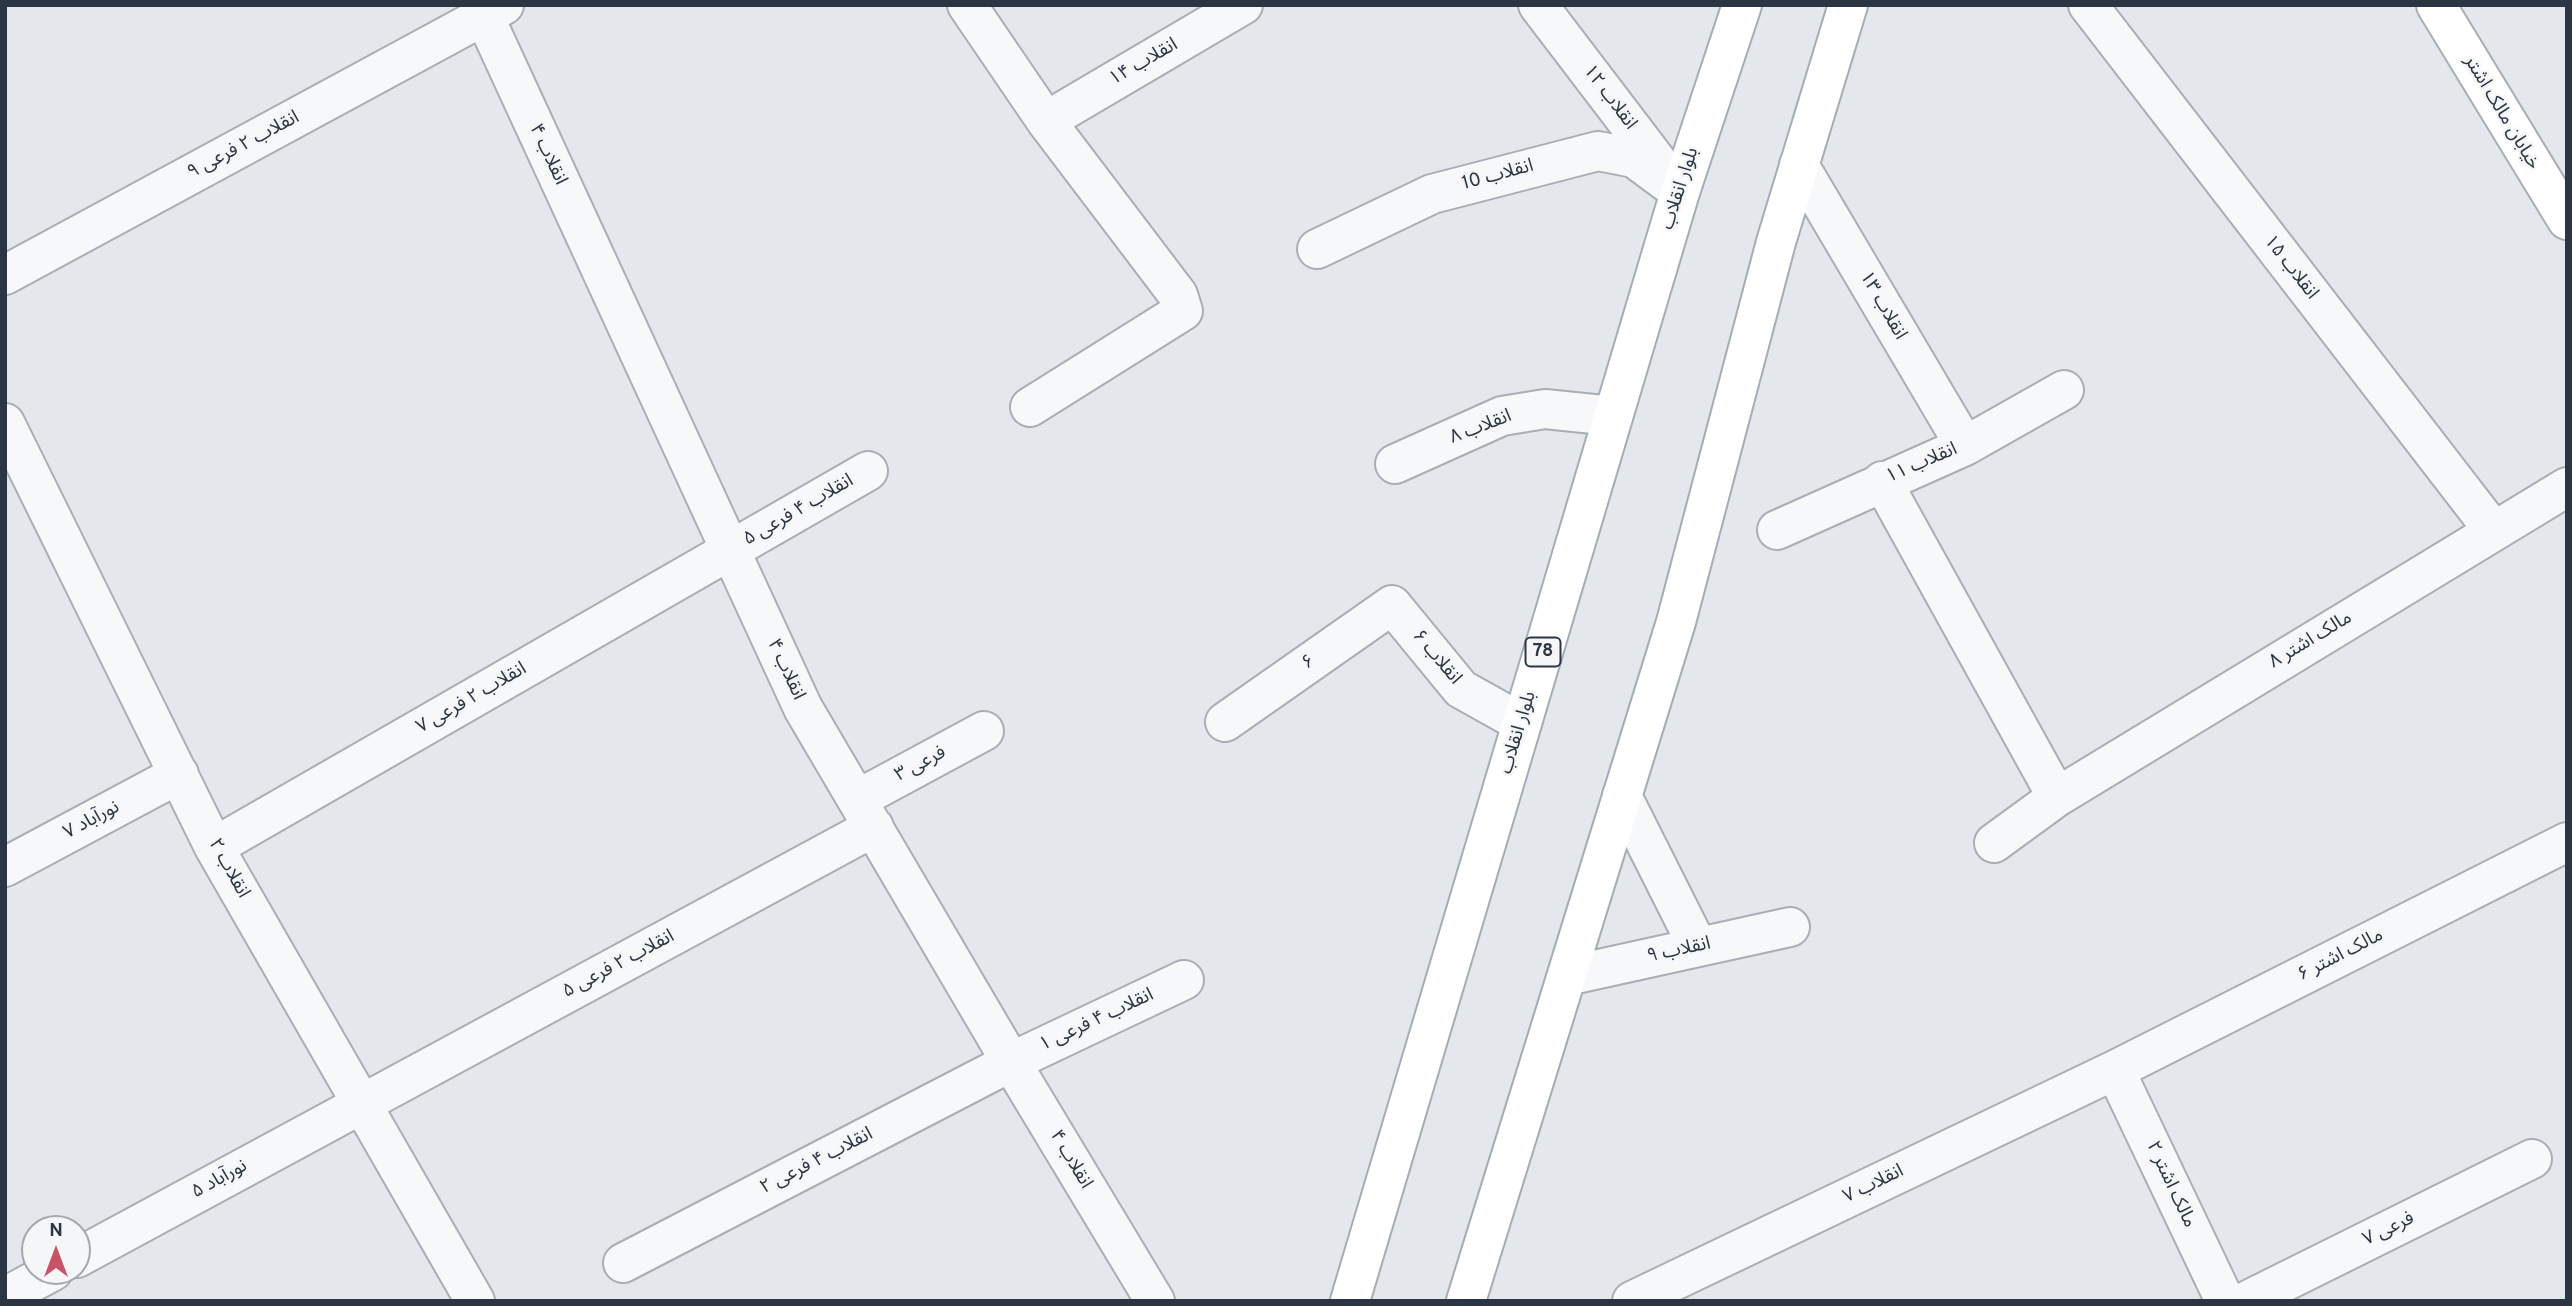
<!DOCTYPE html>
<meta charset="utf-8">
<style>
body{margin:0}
#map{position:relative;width:2572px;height:1306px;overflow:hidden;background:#e4e7eb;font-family:Overpass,sans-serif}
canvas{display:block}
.frame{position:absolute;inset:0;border:7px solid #2c3543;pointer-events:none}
.north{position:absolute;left:21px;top:1215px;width:70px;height:70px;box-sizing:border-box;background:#f4f6f8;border:2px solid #a4a9b0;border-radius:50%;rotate:0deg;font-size:19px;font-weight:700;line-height:28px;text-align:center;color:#2c3543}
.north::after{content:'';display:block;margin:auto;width:24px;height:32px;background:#c85267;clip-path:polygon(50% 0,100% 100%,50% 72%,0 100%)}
</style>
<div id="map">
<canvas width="2572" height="1306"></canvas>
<div class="frame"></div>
<div class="north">N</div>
</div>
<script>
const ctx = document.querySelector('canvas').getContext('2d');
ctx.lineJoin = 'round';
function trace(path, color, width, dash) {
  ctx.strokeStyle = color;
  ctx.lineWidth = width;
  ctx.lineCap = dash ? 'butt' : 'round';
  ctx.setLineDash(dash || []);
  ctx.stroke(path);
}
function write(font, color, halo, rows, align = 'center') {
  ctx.font = font + ' Overpass,"Noto Sans Arabic",sans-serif';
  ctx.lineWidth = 5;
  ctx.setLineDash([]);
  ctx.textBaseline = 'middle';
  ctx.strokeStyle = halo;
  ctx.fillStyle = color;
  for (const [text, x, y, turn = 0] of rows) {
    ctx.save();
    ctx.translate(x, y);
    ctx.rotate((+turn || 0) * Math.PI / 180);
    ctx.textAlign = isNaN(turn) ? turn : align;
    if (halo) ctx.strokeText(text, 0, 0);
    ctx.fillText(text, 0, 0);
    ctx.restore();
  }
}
const street = new Path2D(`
 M479,5L803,708L1011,1062L1155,1301
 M967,5L1046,121L1178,295L1183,311L1030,407
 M1538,5L1666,173
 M2088,5L2493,530
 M1046,121L1243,5
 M1799,165L1965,446
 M1317,249L1432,194L1598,151L1634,158L1680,192
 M5,275L504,5
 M5,423L214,847L475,1301
 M1395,464L1502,416L1545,409L1613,416
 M1882,481L2057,797
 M1777,530L1965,446L2064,390
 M1225,722L1392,605L1461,689L1522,723
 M1622,796L1698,947
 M858,799L984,731
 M1994,843L2057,797L2567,487
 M214,847L868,471
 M5,867L179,774
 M1567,976L1790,927
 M2115,1070L2225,1301
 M77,1258L874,827
 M623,1263L1011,1062L1184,980
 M5,1297L53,1271
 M1632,1301L2115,1070L2567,842
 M2246,1301L2532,1159`);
const secondary = new Path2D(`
 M2436,5L2567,220`);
const primary = new Path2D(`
 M1350,1301L1680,192L1742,5
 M1466,1301L1676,622L1776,242L1848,5`);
trace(street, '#a9aeb5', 42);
trace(secondary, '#a9aeb5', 42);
trace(primary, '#a4acb6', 42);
trace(street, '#f7f8fa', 38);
trace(secondary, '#fff', 38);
trace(primary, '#fff', 38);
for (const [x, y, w] of [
 [1543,652,35]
]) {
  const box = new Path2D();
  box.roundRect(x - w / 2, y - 14.5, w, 29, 5);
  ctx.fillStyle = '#f4f6f8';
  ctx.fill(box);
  trace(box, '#2c3543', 2);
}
write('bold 18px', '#2c3543', null, [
 ["78",1543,652]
]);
write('19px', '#2c3543', '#f4f6f8', [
 ["انقلاب ۱۴",1144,63,-30],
 ["انقلاب ۱۲",1609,98,53],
 ["خیابان مالک اشتر",2501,113,59],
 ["انقلاب ۲ فرعی ۹",244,146,-28],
 ["انقلاب ۴",547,155,65],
 ["انقلاب 10",1498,176,-15],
 ["بلوار انقلاب",1681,189,-72],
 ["انقلاب ۱۵",2290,268,52],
 ["انقلاب ۱۳",1882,306,60],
 ["انقلاب ۸",1481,428,-21],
 ["انقلاب ۱۱",1922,464,-23],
 ["انقلاب ۴ فرعی ۵",799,511,-30],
 ["مالک اشتر ۸",2311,641,-31],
 ["انقلاب ۶",1436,658,50],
 ["۶",1309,663,-35],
 ["انقلاب ۴",785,670,65],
 ["انقلاب ۲ فرعی ۷",472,699,-30],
 ["بلوار انقلاب",1519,733,-73],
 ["فرعی ۳",921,765,-28],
 ["نورآباد ۷",92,821,-28],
 ["انقلاب ۲",228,869,61],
 ["انقلاب ۹",1679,951,-12],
 ["مالک اشتر ۶",2341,956,-27],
 ["انقلاب ۲ فرعی ۵",619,965,-28],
 ["انقلاب ۴ فرعی ۱",1097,1021,-25],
 ["انقلاب ۴",1070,1160,59],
 ["انقلاب ۴ فرعی ۲",817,1162,-27],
 ["نورآباد ۵",220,1180,-29],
 ["انقلاب ۷",1874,1185,-26],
 ["مالک اشتر ۲",2170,1185,65],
 ["فرعی ۷",2389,1230,-26]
]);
</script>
